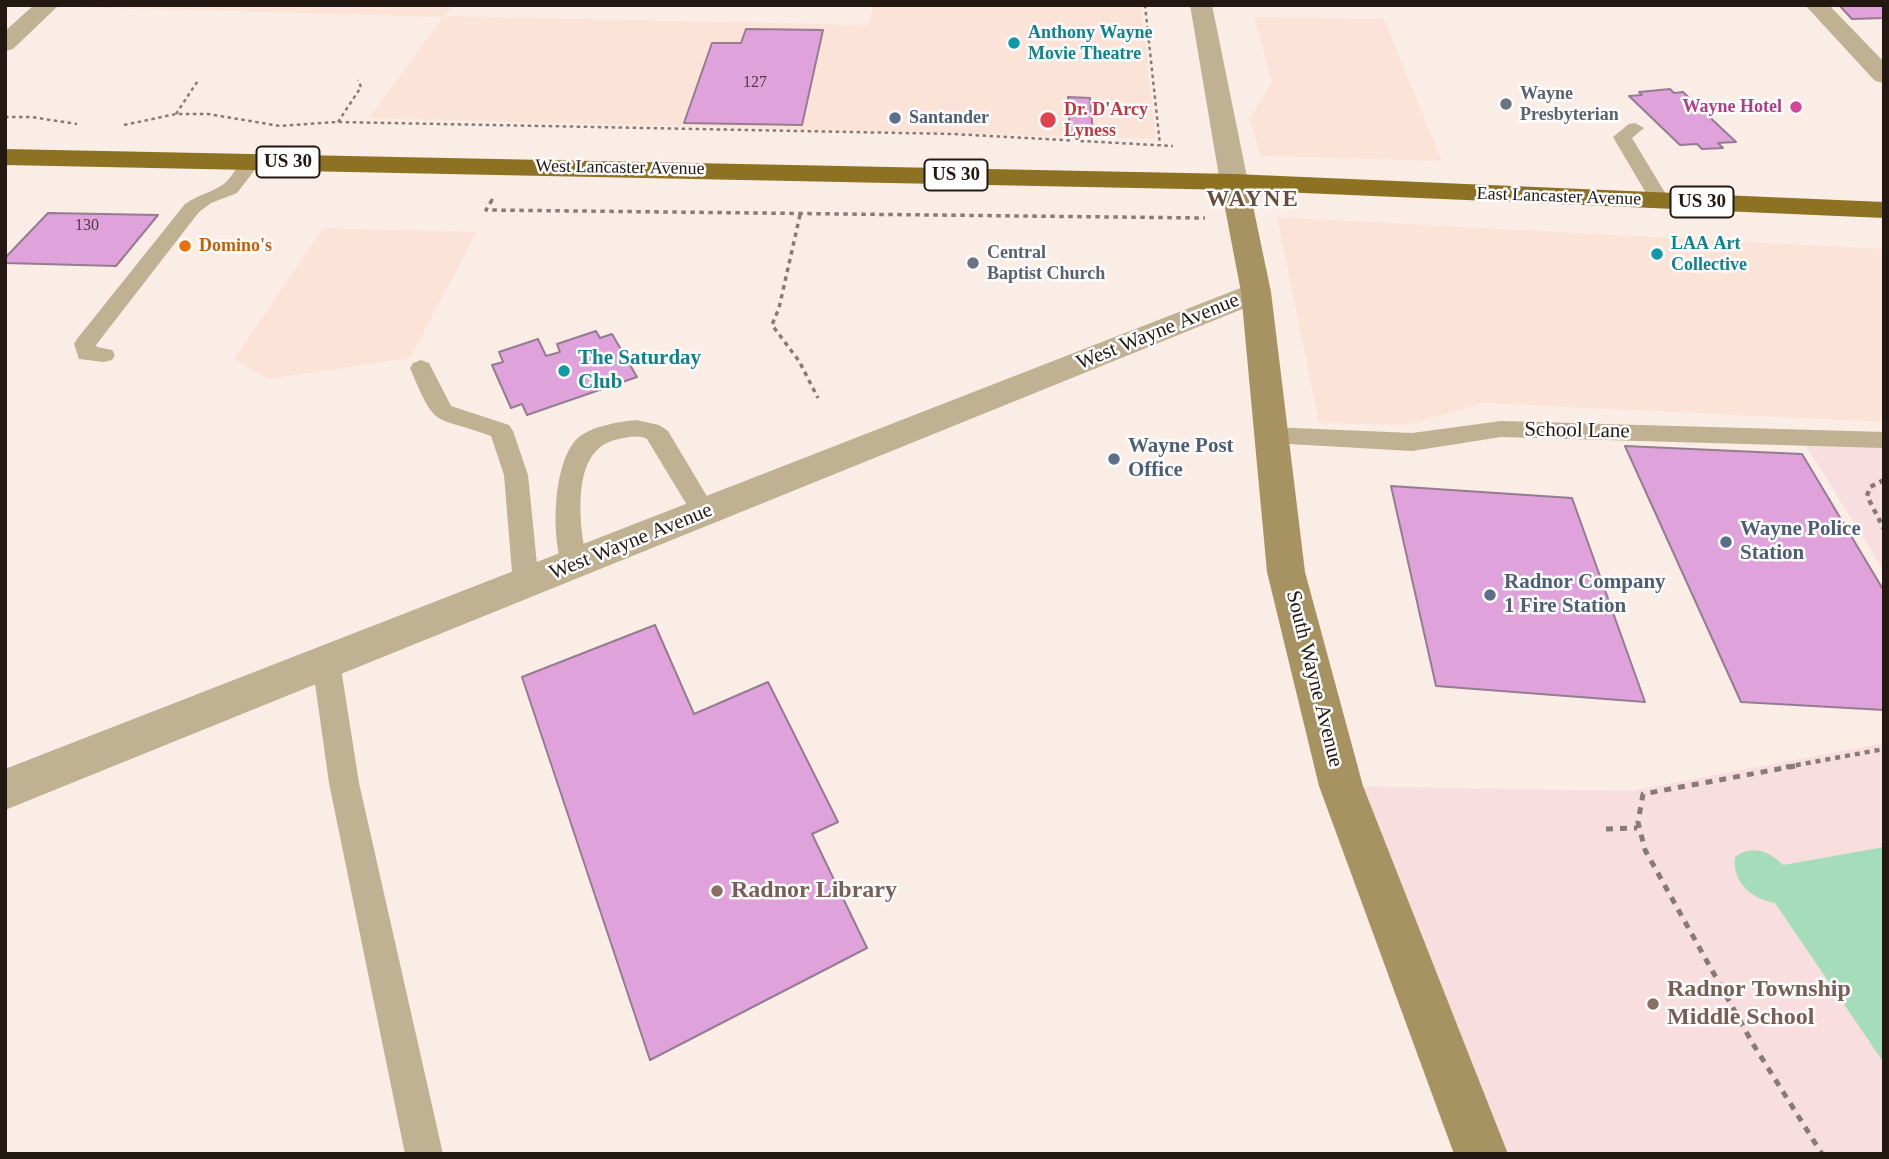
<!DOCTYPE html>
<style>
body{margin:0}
#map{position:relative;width:1889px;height:1159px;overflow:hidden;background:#faede6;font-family:Georgia,serif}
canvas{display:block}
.frame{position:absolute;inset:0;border:7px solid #231812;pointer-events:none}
</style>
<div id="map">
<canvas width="1889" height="1159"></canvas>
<div class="frame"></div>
</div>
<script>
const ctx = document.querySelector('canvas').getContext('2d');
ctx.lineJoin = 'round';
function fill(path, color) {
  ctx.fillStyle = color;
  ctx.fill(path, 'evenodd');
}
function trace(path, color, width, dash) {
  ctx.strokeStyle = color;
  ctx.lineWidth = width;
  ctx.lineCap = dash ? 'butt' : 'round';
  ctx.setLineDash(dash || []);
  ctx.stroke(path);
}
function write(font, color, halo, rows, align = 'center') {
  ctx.font = font + ' Georgia,serif';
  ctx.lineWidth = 5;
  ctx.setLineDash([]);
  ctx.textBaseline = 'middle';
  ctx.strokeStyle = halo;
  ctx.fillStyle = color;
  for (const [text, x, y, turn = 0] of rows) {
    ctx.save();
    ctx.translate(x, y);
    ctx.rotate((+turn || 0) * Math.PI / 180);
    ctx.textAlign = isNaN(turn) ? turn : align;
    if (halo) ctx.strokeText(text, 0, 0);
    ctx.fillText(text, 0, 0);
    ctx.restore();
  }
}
fill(new Path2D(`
 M74,5H452L444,16L869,25L873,5H1141L1156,139L369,118L443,17L73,7Z
 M1254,17L1384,19L1442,161L1261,156L1249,119L1272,82Z
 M1277,217L1884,249V422L1484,403L1407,425L1319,423Z
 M323,228L477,232L410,358L268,379L234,359Z`), '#fce3d7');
fill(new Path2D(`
 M1800,436L1884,440V571Z
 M1884,743V1154H1481L1341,786L1630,791Z`), '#f9dedf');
fill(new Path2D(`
 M1884,847V1063L1775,903C1751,899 1732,882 1735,857C1751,844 1770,851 1783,865Z`), '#a5ddbb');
const building = new Path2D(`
 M1839,5H1884V18L1852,19Z
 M746,29L823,30L802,125L684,123L712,43H741Z
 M1670,89L1674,93L1683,92L1736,142L1718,143L1723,148L1702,149L1697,144L1680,145L1629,96L1642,95L1639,92Z
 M1068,97L1090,98L1093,133H1070Z
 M48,213L158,215L116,266L5,263V258Z
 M596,331L600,338L612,334L637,377L527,415L522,404L511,408L492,365L503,362L499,352L538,339L546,356L560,352L557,344Z
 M1625,446L1802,454L1884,591V710L1741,702Z
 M1391,486L1572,498L1645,702L1436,686Z
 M655,625L694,714L768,682L838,822L812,834L867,948L650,1060L522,677Z`);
fill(building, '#e0a2db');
trace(building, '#947c91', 2);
trace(new Path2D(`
 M1145,5L1160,145
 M176,114L199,79
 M5,117H31L77,124
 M338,122L361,87L358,80
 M124,125L176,114H208L280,126L337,122L953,134L1173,146
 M491,202L493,198`), '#877b75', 2.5, [3.5, 3.5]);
trace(new Path2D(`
 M492,200L486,210L1205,218
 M800,215L779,308L772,325L799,361L818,398`), '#877b75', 3.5, [4.5, 4.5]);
trace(new Path2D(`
 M1884,480L1870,487L1867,496L1884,529
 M1786,767L1884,749`), '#877b75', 4.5, [5, 5]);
trace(new Path2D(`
 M1795,766L1643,794L1638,822L1645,850L1753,1044L1822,1154
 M1606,829L1637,828`), '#877b75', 5, [7, 7]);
fill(new Path2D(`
 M1635,123L1644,128L1632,138L1670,201L1667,205H1653L1613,137L1629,124Z
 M252,156L261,162L237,193L211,203L199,212L96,345L97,347L112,350L115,355L112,360L104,362L79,359L74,344L77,339L185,204C197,195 214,192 225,183C234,175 239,160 252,156Z
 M421,360L429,363L451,406L509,425L513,431L528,475L539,584L535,591L526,595L517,591L513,584L504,475L491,436C432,414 437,432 410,368L413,363Z
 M636,420L659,425L668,431L717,513L714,520L705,522L696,520L647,439C637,434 625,438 615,440C575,450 579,508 583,540C584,552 589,562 583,572L574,575L565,572C550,544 552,459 579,437C593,426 618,422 636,420Z
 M1501,421L1884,432V448L1501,437L1412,451L1271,443L1263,441L1259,435L1263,429L1271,427L1412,433Z
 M326,650L336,654L340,662L359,783L443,1154H405L329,783L312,662L316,654Z`), '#bfb191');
fill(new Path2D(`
 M34,5H59L13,49L5,51V31Z
 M1805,5H1829L1884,62V83L1875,81Z
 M1256,282L1267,285L1271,292L1267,299L5,810V769Z`), '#bfb191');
fill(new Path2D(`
 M1190,5H1212L1248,182L1244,188L1234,190L1224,188L1220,182Z`), '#bfb191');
fill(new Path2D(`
 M1234,174L1244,176L1248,182L1271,292L1305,572L1363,786L1508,1154H1454L1319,786L1267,572L1241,292L1220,182L1224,176Z`), '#a79361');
fill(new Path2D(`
 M5,149L1234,174L1884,202V218L1234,190L5,165Z`), '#8e7224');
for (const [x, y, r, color] of [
 [1014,43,7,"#0f9aa8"],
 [1506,104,7,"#6b7280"],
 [1796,107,7,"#d1479c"],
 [895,118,7,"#5c6f8a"],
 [1048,120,9,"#e0444e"],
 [185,246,7,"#e8710a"],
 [1657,254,7,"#0f9aa8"],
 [973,263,7,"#6b7280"],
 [564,371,7,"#0f9aa8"],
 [1114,459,7,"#5c6f8a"],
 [1726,542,7,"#5c6f8a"],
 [1490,595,7,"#5c6f8a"],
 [717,891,7,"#8d6e63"],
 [1653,1004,7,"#8d6e63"]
]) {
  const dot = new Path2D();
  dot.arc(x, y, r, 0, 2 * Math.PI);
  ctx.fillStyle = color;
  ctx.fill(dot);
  trace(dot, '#fdfdfd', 2.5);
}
write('16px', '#523a44', null, [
 ["127",755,83],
 ["130",87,226]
]);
write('bold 18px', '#0d838f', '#fdfdfd', [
 ["Anthony Wayne",1028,33],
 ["Movie Theatre",1028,54],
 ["LAA Art",1671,244],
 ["Collective",1671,265]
], 'left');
write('bold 18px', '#5b616d', '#fdfdfd', [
 ["Wayne",1520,94],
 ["Presbyterian",1520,115],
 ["Central",987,253],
 ["Baptist Church",987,274]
], 'left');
write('bold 18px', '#b23c85', '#fdfdfd', [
 ["Wayne Hotel",1782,107]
], 'right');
write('bold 18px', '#be3a42', '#fdfdfd', [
 ["Dr. D'Arcy",1064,110],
 ["Lyness",1064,131]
], 'left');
write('bold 18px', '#4e5e75', '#fdfdfd', [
 ["Santander",909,118]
], 'left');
write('18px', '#231812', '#fdfdfd', [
 ["West Lancaster Avenue",620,168,1],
 ["East Lancaster Avenue",1559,197,2]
]);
write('bold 18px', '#c56008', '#fdfdfd', [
 ["Domino's",199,246]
], 'left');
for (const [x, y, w] of [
 [288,162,63],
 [956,175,63],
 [1702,202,63]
]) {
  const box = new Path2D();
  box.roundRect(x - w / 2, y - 15.5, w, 31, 5);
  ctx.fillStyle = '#fdfdfd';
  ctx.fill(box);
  trace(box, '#231812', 2);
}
write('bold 19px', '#231812', null, [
 ["US 30",288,162],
 ["US 30",956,175],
 ["US 30",1702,202]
]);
write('21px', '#231812', '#fdfdfd', [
 ["West Wayne Avenue",1158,332,-22],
 ["School Lane",1577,431,1],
 ["West Wayne Avenue",631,542,-22],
 ["South Wayne Avenue",1314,679,76]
]);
write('bold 21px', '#0d838f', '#fdfdfd', [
 ["The Saturday",578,359],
 ["Club",578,383]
], 'left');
write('bold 21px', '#4e5e75', '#fdfdfd', [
 ["Wayne Post",1128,447],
 ["Office",1128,471],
 ["Wayne Police",1740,530],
 ["Station",1740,554],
 ["Radnor Company",1504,583],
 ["1 Fire Station",1504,607]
], 'left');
ctx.letterSpacing = '2px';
write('bold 23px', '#684c3f', '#fdfdfd', [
 ["WAYNE",1253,200]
]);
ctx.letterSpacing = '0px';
write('bold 24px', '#785e54', '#fdfdfd', [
 ["Radnor Library",731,891],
 ["Radnor Township",1667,990],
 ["Middle School",1667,1018]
], 'left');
</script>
